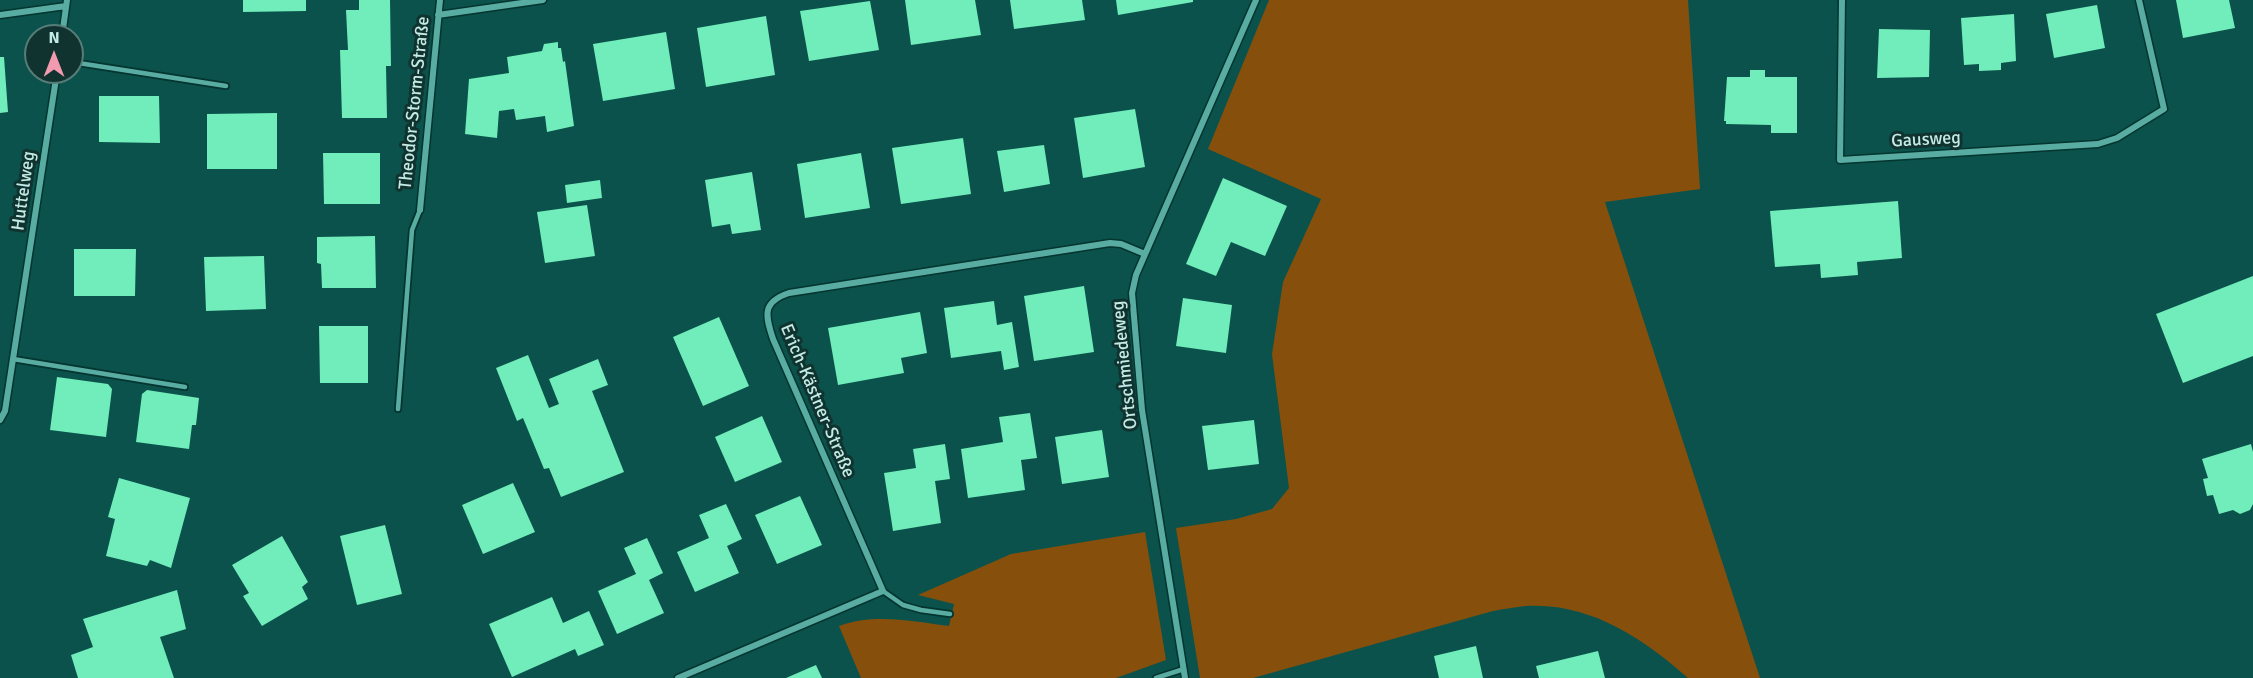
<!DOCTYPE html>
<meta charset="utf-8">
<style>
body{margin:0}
#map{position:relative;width:2253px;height:678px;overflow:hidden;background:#0a524b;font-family:Signika,sans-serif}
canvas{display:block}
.north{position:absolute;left:24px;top:24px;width:60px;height:60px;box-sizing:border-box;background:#10332f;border:2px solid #587d78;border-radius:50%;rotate:0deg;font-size:16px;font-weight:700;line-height:24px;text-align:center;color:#c4ebe5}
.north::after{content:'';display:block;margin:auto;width:21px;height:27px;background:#f29aaf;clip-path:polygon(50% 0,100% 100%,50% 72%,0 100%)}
</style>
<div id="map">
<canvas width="2253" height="678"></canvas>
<div class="north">N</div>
</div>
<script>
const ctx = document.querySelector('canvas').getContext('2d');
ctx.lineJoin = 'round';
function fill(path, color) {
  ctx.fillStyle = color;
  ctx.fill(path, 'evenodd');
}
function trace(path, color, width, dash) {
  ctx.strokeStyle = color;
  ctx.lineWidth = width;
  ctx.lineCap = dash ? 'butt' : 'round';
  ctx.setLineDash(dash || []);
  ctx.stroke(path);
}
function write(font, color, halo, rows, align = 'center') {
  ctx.font = font + ' Signika,sans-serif';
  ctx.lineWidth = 6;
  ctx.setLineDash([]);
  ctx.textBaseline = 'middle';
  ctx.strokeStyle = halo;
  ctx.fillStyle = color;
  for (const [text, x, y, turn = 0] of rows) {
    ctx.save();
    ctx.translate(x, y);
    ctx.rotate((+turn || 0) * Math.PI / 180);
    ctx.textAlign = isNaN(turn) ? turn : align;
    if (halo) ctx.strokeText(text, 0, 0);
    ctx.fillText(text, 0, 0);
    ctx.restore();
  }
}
fill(new Path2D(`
 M1269,0H1688L1700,189L1605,202L1760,678H1688C1643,638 1589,602 1526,606C1515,607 1504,609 1493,611L1253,678H1200L1176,528L1236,519L1272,509L1289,488L1272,354L1283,282L1321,199L1208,149Z
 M1145,532L1166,660L1116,678H861L839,626C873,613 913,621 949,626L954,604L918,595L1011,554Z`), '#86500c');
fill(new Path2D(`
 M243,0H306V11L243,12Z
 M359,0H390L391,66H386L387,118H342L340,50H348L346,10H359Z
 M905,0H975L981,35L911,45Z
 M1010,0H1082L1085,20L1014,29Z
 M1116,0H1193V2L1118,15Z
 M2176,0H2229L2235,28L2183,38Z
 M870,1L879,50L809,61L800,11Z
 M2097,5L2105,48L2054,58L2046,14Z
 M2014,14L2016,61L2001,63V70L1979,71V64L1964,65L1961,18Z
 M766,16L775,75L706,87L697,28Z
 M1879,29L1930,30L1929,77L1877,78Z
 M666,32L675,89L603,101L593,44Z
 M558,42V48H561L563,62L565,61L574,126L547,132L545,116L516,120L514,109L499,111L497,138L465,134L469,79L509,73L507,57L542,51L544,44Z
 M0,57H4L8,112L0,113Z
 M1750,70H1765V77H1797V133H1771V125L1726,124V121H1724L1727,77H1750Z
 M99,96H159L160,143L99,142Z
 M1135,109L1145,167L1083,178L1074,118Z
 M277,113V169H207V114Z
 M963,138L971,194L901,204L892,148Z
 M1044,145L1050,184L1004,192L997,151Z
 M323,153H380V204H324Z
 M861,153L870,208L805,218L797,164Z
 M752,172L761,230L732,234L730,224L712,227L705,180Z
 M1223,178L1287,206L1265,256L1231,242L1216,276L1186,264Z
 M600,180L602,198L567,203L565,185Z
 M1898,201L1902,258L1857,262L1858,275L1821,278L1820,264L1775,267L1770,211Z
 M587,205L595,256L545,263L537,212Z
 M375,236L376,288H322L321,264L317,263V237Z
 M74,249H136L135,296H74Z
 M264,256L266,309L206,311L204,257Z
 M2253,276V356L2183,383L2156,314Z
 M1084,286L1094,352L1034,361L1024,296Z
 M1183,298L1232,305L1226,353L1176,346Z
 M994,301L997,325L1012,322L1019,367L1004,370L1001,351L951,358L944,308Z
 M920,312L927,353L901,358L904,373L838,385L828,328Z
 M719,317L749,386L703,406L673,337Z
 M319,326H368V383H320Z
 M528,355L549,408L559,404L549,379L598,359L608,385L592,391L624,472L561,497L549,468L544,469L523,418L517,421L496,368Z
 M57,377L108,384L112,389L106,437L50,430Z
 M147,390L199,398L196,425H192L189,449L136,442L142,394Z
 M1030,413L1037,458L1021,460L1025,490L968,498L961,449L1003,442L999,417Z
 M762,416L782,462L735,482L715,437Z
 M1254,420L1259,464L1208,470L1202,426Z
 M1102,430L1109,477L1062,484L1055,437Z
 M945,444L950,479L935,481L941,523L893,531L884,473L916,468L913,449Z
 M2251,444L2253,452V504L2250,510L2240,514L2233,510L2219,514L2213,495L2207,496L2203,479L2208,478L2202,459Z
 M119,478L190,498L171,568L150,560L147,566L106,556L115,519L108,517Z
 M513,483L535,532L483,554L462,505Z
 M800,496L822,545L777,564L755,515Z
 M726,504L742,539L727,546L739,573L695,592L677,552L709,538L699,515Z
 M385,525L402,594L357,605L340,536Z
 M282,536L308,582L302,587L308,599L262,626L243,596L249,593L232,565Z
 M647,538L663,573L649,580L664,613L617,634L598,591L636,574L624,548Z
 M177,590L186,629L160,637L174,678H78L71,655L93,647L83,619Z
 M552,597L563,623L589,611L604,645L578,656L575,649L512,677L489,624Z
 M1476,646L1483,678H1439L1434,656Z
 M1598,651L1605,678H1539L1536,666Z
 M816,665L822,678H786Z`), '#70edba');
const lane = new Path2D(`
 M72,62L226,86
 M13,359L185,387
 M398,409L412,230L420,210
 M883,591L903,605L921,610L950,614
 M1156,678L1184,669`);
const street = new Path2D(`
 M1842,0L1840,160L2098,144L2117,138L2164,109L2139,0
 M0,15L66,6
 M438,15L543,0
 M62,36L67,0
 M420,210L440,0
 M0,420L5,411L57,72
 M678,678L883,591L773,339C765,315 762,302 789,293L1110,243L1121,244L1145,254
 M1185,678L1142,410L1132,293L1136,275L1256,0`);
trace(lane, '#043530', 8);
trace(street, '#043530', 9);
trace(lane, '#59aca1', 4.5);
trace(street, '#59aca1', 6);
write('18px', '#c4ebe5', '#10332f', [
 ["Theodor-Storm-Straße",415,103,-84],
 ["Gausweg",1926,140,-3],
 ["Huttelweg",24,191,-82],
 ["Ortschmiedeweg",1125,365,-96],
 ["Erich-Kästner-Straße",817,401,67]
]);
</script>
